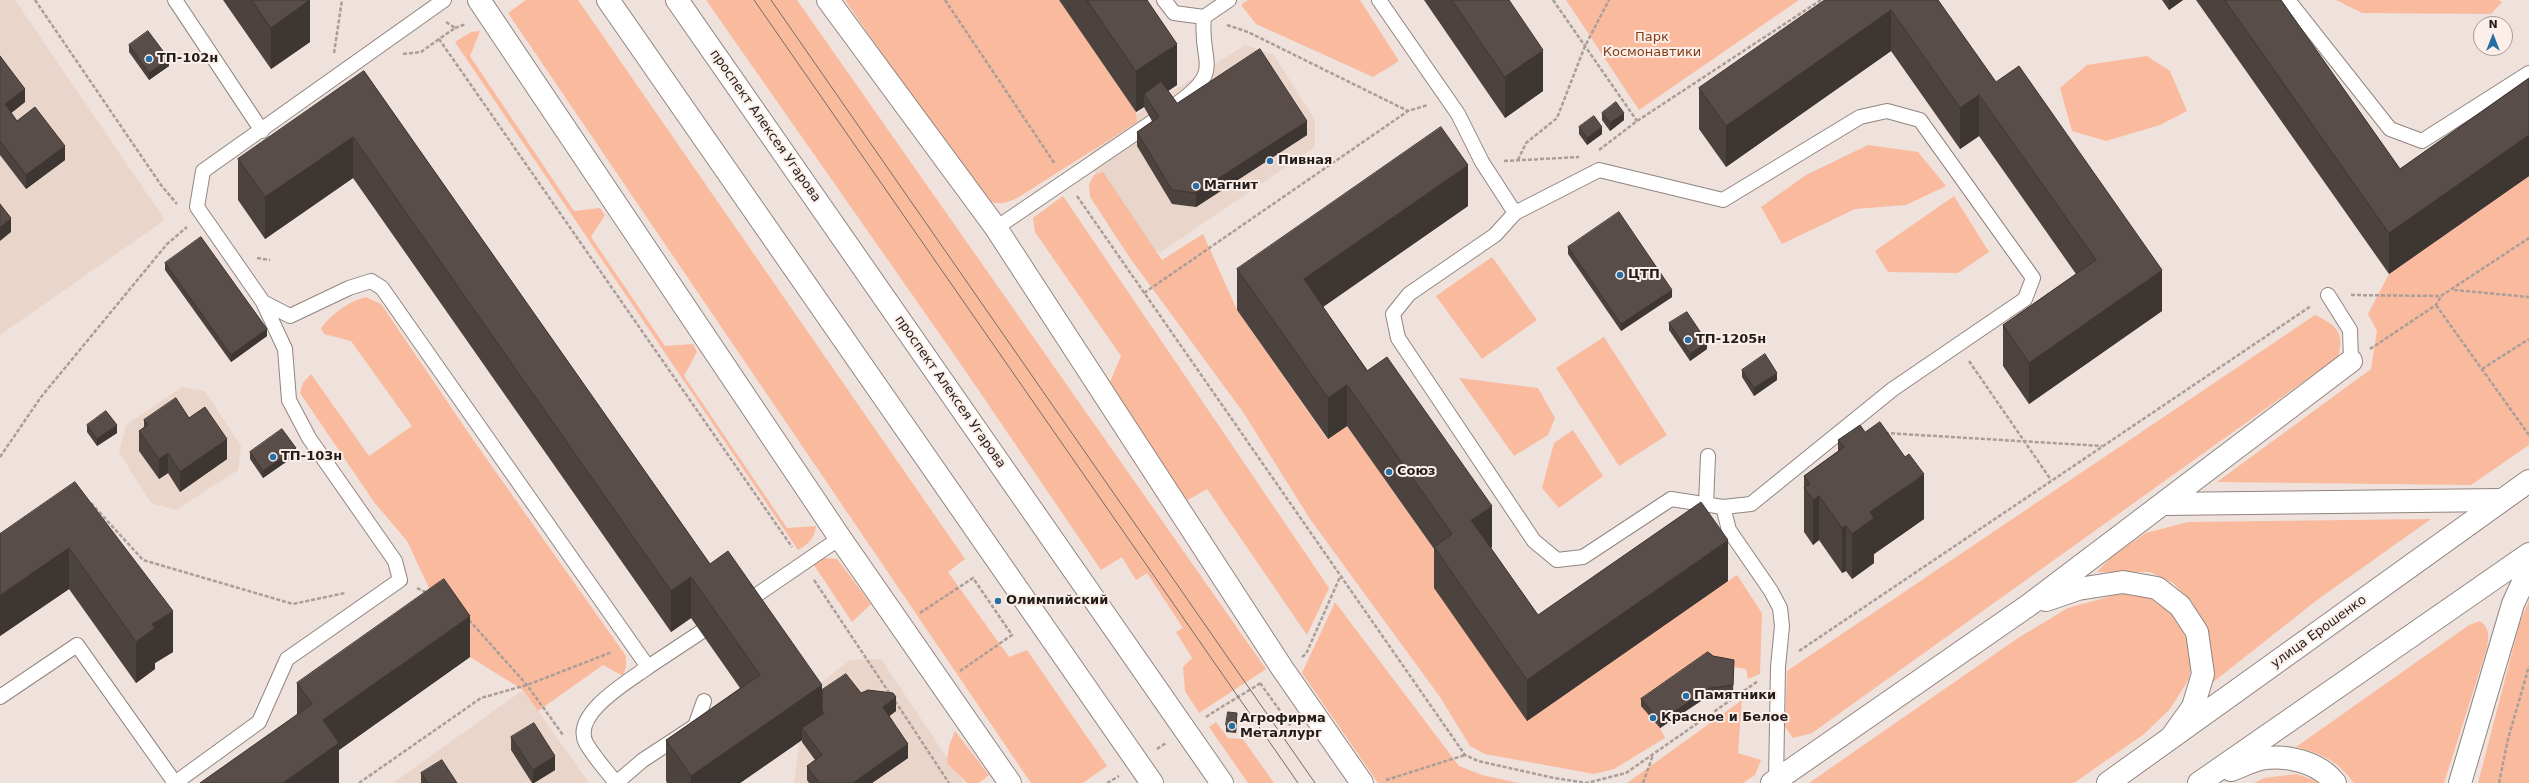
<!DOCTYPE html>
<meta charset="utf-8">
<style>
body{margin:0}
#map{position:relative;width:2529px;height:783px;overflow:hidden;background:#efe1db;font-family:"DejaVu Sans",sans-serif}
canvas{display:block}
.north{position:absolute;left:2473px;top:16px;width:40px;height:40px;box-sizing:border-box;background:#fceee8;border:1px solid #a59a96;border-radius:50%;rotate:0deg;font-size:11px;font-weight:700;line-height:16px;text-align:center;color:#221d1b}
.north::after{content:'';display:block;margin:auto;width:14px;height:18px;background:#276fa3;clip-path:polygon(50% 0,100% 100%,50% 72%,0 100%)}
</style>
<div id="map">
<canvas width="2529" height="783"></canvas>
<div class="north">N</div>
</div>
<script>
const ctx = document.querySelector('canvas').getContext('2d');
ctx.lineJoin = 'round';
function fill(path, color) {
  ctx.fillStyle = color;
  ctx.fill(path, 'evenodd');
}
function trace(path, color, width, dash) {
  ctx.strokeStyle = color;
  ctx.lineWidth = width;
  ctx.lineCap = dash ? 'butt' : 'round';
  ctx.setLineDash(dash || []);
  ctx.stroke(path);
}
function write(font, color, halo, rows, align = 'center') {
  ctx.font = font + ' "DejaVu Sans",sans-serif';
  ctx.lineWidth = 4;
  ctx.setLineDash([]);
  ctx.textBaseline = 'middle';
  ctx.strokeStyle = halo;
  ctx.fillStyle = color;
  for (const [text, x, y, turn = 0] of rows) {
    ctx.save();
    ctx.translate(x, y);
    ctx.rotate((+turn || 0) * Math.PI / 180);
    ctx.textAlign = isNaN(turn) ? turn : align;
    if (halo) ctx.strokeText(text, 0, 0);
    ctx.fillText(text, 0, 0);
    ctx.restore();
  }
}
fill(new Path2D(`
 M0,0H15L165,220L0,335Z
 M1245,45L1274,55L1315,120V147L1161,252L1147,249L1088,162L1094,141Z
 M182,387L205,391L241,446L238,470L176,510L151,503L119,452L126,425Z
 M881,659L964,783H794L800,736L811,691L850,660Z
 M523,690L589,783H393Z`), '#ead5cb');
fill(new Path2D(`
 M526,0H578L965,559L948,572L1009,657L1027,650L1107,766L1083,783H1031L508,13Z
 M706,0H797L1266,669L1199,713L1185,691L1183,667L1192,658L1176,632L1183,628L1147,573L1136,580L1122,557L1101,570L960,363Z
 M845,0H1059L1136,112L1137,122L1022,195C1007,204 999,206 982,199Z
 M1248,0H1360L1399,61L1373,77L1256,24L1241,5Z
 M1566,0H1799L1639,110Z
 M2336,0H2499L2502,2L2491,14L2362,13Z
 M480,31L470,56L574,211L600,208L605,215L591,237L665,346L693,344L697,352L684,376L787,528L816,526C814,539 809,544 798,550L455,42L471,32Z
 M2147,56L2170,71L2187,111L2160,125L2106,141L2072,131L2060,88L2087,65Z
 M1868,145L1918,152L1946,186L1906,205L1855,209L1782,244L1761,207L1806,175Z
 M1103,172L1162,260L1203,234L1237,310L1327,439L1347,426L1452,575L1527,720L1737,575L1762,613L1760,674L1748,679L1746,669L1713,664L1642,706L1660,728L1665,738L1614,769L1594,774L1485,754L1470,746L1440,697L1310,519L1243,412L1130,258L1090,197L1089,184L1094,175Z
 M2529,176V445L2471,485L2217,482L2371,369L2377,331L2368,314L2389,274Z
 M1063,196L1329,588L1307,635L1207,489L1186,501L1107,389L1121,356L1035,232L1033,218Z
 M1954,196L1989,252L1958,273L1888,272L1875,251Z
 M1492,257L1537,320L1482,359L1436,296Z
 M366,297L381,304L476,444L626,656V667L623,676L603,665L538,711L523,690L470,657L444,620L407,541L374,502L300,393L303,383L311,374L369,456L412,426L351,341L324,334L321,328C332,314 349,301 366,297Z
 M2315,315C2336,325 2345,332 2338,357L1812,733L1793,738L1785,727L1787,671Z
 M1604,337L1667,435L1619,466L1556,368Z
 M1459,378L1538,388L1555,418L1548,435L1514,456Z
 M1573,430L1603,476L1559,508L1542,488L1554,443Z
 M2431,519L2317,600L2212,683L2211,645L2192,602L2173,583L2150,572H2097L2113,555L2146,533L2188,522Z
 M824,558L837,559L871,604L852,622L814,565Z
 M2126,592L2150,596L2171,609L2190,643L2192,661L2189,679L2170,709L2144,734L2074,783H1809L2018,638L2068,608Z
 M2529,601V783H2478L2520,622Z
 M1335,602L1459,766L1482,775L1519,783H1378L1302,673Z
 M2480,621C2490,629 2489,636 2487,648L2444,783H2354C2337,760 2322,754 2296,747L2469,625Z
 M1742,700L1738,753L1761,760L1755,775L1743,783H1627Z
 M1216,722L1228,738L1243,739L1274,783H1248L1209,727Z
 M955,731L989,775L979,783H967L947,763L949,746Z
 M2297,774L2322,783H2254L2264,778Z`), '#faba9e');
const service = new Path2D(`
 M175,0L262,131
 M1164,0L1174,13L1204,17C1199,63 1225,69 1178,103
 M1379,0L1458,114L1482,162L1515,213L1495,235L1409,294L1393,314L1398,338L1534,541L1557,560L1583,557L1671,499L1723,507L1751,504L1893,389L2025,299L2033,278L1920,120L1887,111L1860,117L1723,200L1599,170L1515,213
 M2288,0L2390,129L2422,141L2529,73
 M1204,17L1229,0
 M996,228L1152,122
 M2328,295L2350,330L2351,361
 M263,302L290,316L349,288L371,281L382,288L648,667C629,681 571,714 586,743C594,757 606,770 616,783
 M1706,505L1708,456
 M1723,507L1729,530L1771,591L1780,608L1782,626L1778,667L1776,781
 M742,605L840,538
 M648,667L701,632
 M0,697L77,645L175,783
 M175,783L259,722L287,659L400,580L395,561L309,438L289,400L285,349L263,302L197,207L203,171L444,0
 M616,783L643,760L695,726L704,701`);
const minor = new Path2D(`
 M479,0L840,538L1010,783
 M828,0L996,228L1282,668L1362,783
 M2164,504L2501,500
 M2046,600L2078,589L2123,582L2157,588L2180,606L2197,632L2203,674L2193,707L2173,735
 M1772,783L2029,605L2351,361`);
const secondary = new Path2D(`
 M2231,770C2240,767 2251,761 2260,759C2286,754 2319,762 2335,783
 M2108,783L2529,481
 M2199,783L2529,554
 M2460,783L2513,604L2529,569`);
const primary = new Path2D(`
 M608,0L1152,783
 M677,0L1222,783`);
trace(service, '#91857f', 16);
trace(minor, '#91857f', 24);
trace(secondary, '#91857f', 24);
trace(primary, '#91857f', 24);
trace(new Path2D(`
 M35,0L161,185L177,204
 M945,0L1055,164
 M1553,0L1637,121
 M446,22L455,28L439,39L792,547
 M1227,25L1248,32L1408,111L1428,105
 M455,28L466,24
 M334,53L342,0
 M403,54L421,52L439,39
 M1599,150L1637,121L1821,0
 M1518,160L1526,143L1557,118L1585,46L1609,0
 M1504,161L1579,157
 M1077,196L1465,755L1478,761L1554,778L1587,783L1626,773L1758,681
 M257,258L270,260
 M2454,290L2529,297
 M1144,293L1408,111
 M2351,295L2441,296L2529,238
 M2436,305L2529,435
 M2370,349L2436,305L2441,296
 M1969,361L2051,480
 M2482,369L2529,339
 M1885,433L2102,446
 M0,457L41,397L167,244L187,227
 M91,503L143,560L293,604L345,593
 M814,580L890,694
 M417,588L427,593
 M920,613L973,578L1012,635L960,671
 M469,620L527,685L563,735
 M1799,651L2311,306
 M1302,657L1306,654L1340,577
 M1260,683L1291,726
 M895,701L949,783
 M1206,717C1224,705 1244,694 1262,682
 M1157,749L1166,743
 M1386,780L1465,755
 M359,783L481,698L527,685L612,652
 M1107,783L1119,776
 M1643,783L1653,755
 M2499,783L2508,739L2529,666`), '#a99e99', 2.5, [4, 2]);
trace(service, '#fff', 14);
trace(minor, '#fff', 22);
trace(secondary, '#fff', 22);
trace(primary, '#fff', 22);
trace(new Path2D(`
 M754,0L1298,783
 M771,0L1315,783`), '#746b68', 1);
fill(new Path2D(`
 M223,0H310V42L271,69Z
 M1059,0H1147L1177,85L1168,91L1177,103L1307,135L1196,207L1172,204L1137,146V132L1152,121L1144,107L1136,112Z
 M1424,0H1509L1543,91L1505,118Z
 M1825,0H1938L1996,82L2162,311L2029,404L2003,366V325L2076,274L1979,136L1960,149L1891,51L1726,167L1699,129V88Z
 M2162,0H2183L2169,10Z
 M2196,0H2281L2400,169L2529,78V176L2389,274Z
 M129,45L169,66L149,80L129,52Z
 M0,56L25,102L11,113L17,121L65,160L26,189L0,155Z
 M364,71L710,564L822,690L861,693L896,711L889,716L908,758L872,783H809L807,780V766L815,760L802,742V740L740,783H667L666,781V740L740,688L691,618L671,632L353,178L265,239L238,200V159Z
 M1602,113L1624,120L1610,131L1602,120Z
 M1579,127L1602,134L1587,145L1579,134Z
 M1468,206L1323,307L1492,547L1491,548L1538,615L1728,581L1527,721L1434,588V549L1347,426L1328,439L1237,310V269Z
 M1568,247L1672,297L1621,331L1568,254Z
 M165,263L267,336L231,362L165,270Z
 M1669,323L1707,349L1690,361L1669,330Z
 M1742,370L1777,380L1754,396L1742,377Z
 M189,418L227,459L180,492L168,473L159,479L139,451V431L144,427V420Z
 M87,425L117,433L97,446L87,432Z
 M1865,432L1924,519L1874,554V563L1852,579L1846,571L1842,573L1819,540L1813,545L1804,532V476L1838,451V440Z
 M250,452L296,455L263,478L250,459Z
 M75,482L173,652L155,663V669L136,683L69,589L0,636Z
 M1713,656L1734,660L1733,692L1710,695L1660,728L1641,706V699Z
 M470,657L339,750V783L297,714V683Z
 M1237,720L1236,733L1226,732V725Z
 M511,737L555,770L534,783H532L511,750Z
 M421,773L457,783H421Z`), '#4c423e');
fill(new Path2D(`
 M310,0V42L271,69V28Z
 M2169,0H2183L2169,10Z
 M1891,10V51L1726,167V126Z
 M1177,44V85L1150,103L1144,94V107L1136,112V71Z
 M1543,50V91L1505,118V77Z
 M169,59V66L149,80V73Z
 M25,89V102L5,118V104Z
 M1979,95V136L1960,149V108Z
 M1624,113V120L1610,131V123Z
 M1307,121V135L1196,207V193Z
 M1602,127V134L1587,145V138Z
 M2529,135V176L2389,274V233Z
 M353,137V178L265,239V197Z
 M65,146V160L26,189V175Z
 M1468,165V206L1304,320V279Z
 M11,218V232L0,241V227Z
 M2162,270V311L2029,404V363Z
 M1672,290V297L1621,331V324Z
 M267,329V336L231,362V355Z
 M1707,342V349L1690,361V354Z
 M1777,373V380L1754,396V388Z
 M1347,385V426L1328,439V398Z
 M117,425V433L97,446V439Z
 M227,439V459L180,492V472Z
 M296,448V455L263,478V471Z
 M168,453V473L159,479V459Z
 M1924,474V519L1874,554V563L1852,579V534L1870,512Z
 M1819,496V540L1813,545V500Z
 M1492,506V547L1471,561V520Z
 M1846,526V571L1842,573V528Z
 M1728,540V581L1527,721V680Z
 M69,548V589L0,636V595Z
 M691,577V618L671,632V591Z
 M173,611V652L155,663V669L136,683V642L152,624Z
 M470,616V657L339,750V783H283L323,720Z
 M822,685V726L802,728V740L740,783H691V776Z
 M1710,688V695L1660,728V721Z
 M896,697V711L883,721V707Z
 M1237,713V720L1236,733V726Z
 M908,744V758L872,783H853Z
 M555,756V770L534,783H533V770Z`), '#3e3632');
const building = new Path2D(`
 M252,0H310L271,28Z
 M1087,0H1147L1177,44L1136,71Z
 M1452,0H1509L1543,50L1505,77Z
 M1825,0H1938L1996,82L2019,66L2162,270L2029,363L2003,325L2096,260L1979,95L1960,108L1891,10L1726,126L1699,88Z
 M2225,0H2281L2400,169L2529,78V135L2389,233Z
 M148,31L169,59L149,73L129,45Z
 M1260,49L1307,121L1196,193L1172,190L1137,132L1159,117L1144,94L1161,81L1177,103Z
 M0,56L25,89L5,104L17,121L35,107L65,146L26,175L0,141Z
 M364,71L710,564L728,551L822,685L691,776L666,740L760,675L691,577L671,591L353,137L265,197L238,159Z
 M1616,102L1624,113L1610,123L1602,113Z
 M1594,116L1602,127L1587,138L1579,127Z
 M1441,127L1468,165L1304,279L1367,371L1387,357L1492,506L1471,520L1538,615L1701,502L1728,540L1527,680L1434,547L1452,534L1347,385L1328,398L1237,269Z
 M0,204L11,218L0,227Z
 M1619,212L1672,290L1621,324L1568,247Z
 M201,237L267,329L231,355L165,263Z
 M1687,312L1707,342L1690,354L1669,323Z
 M1765,354L1777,373L1754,388L1742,370Z
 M176,398L189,418L205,407L227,439L180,472L168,453L159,459L139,431L148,425L144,420Z
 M106,411L117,425L97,439L87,425Z
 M1880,422L1905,457L1909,454L1924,474L1870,512L1874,518L1852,534L1846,526L1842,528L1819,496L1813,500L1804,487L1810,484L1804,476L1844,447L1838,440L1860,425L1865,432Z
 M282,429L296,448L263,471L250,452Z
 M75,482L173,611L152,624L155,628L136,642L69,548L0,595V534Z
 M444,579L470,616L323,720L339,743L283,783H200L312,704L297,683Z
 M1708,652L1713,656L1734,660L1733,685L1710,688L1660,721L1641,699Z
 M846,674L861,693L868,690L893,693L896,697L883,707L908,744L853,783H819L807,766L822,755L802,728L824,713L822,710V690Z
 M1228,712L1237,713L1236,726L1226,725Z
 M534,723L555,756L533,770L511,737Z
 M442,760L457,783H428L421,773Z`);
fill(building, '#584d48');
trace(building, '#3e3632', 1);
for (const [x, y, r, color] of [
 [149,59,4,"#276fa3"],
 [1270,161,4,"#276fa3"],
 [1196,186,4,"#276fa3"],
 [1620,275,4,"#276fa3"],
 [1688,340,4,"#276fa3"],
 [273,457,4,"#276fa3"],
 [1389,472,4,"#276fa3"],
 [998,601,4,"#276fa3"],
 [1686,696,4,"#276fa3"],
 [1653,718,4,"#276fa3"],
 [1232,726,4,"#276fa3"]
]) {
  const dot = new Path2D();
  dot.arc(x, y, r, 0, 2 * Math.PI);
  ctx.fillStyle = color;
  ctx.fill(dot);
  trace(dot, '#fceee8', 1.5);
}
write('13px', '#843d1a', '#fceee8', [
 ["Парк",1652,38],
 ["Космонавтики",1652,53]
]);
write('bold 13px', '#221d1b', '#fceee8', [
 ["ТП-102н",157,59],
 ["Пивная",1278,161],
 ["Магнит",1204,186],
 ["ЦТП",1628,275],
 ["ТП-1205н",1696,340],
 ["ТП-103н",281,457],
 ["Союз",1397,472],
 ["Олимпийский",1006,601],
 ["Памятники",1694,696],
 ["Красное и Белое",1661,718],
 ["Агрофирма",1240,719],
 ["Металлург",1240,734]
], 'left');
write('13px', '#221d1b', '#fceee8', [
 ["проспект Алексея Угарова",765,126,55],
 ["проспект Алексея Угарова",950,392,55],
 ["улица Ерошенко",2319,632,-36]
]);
</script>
